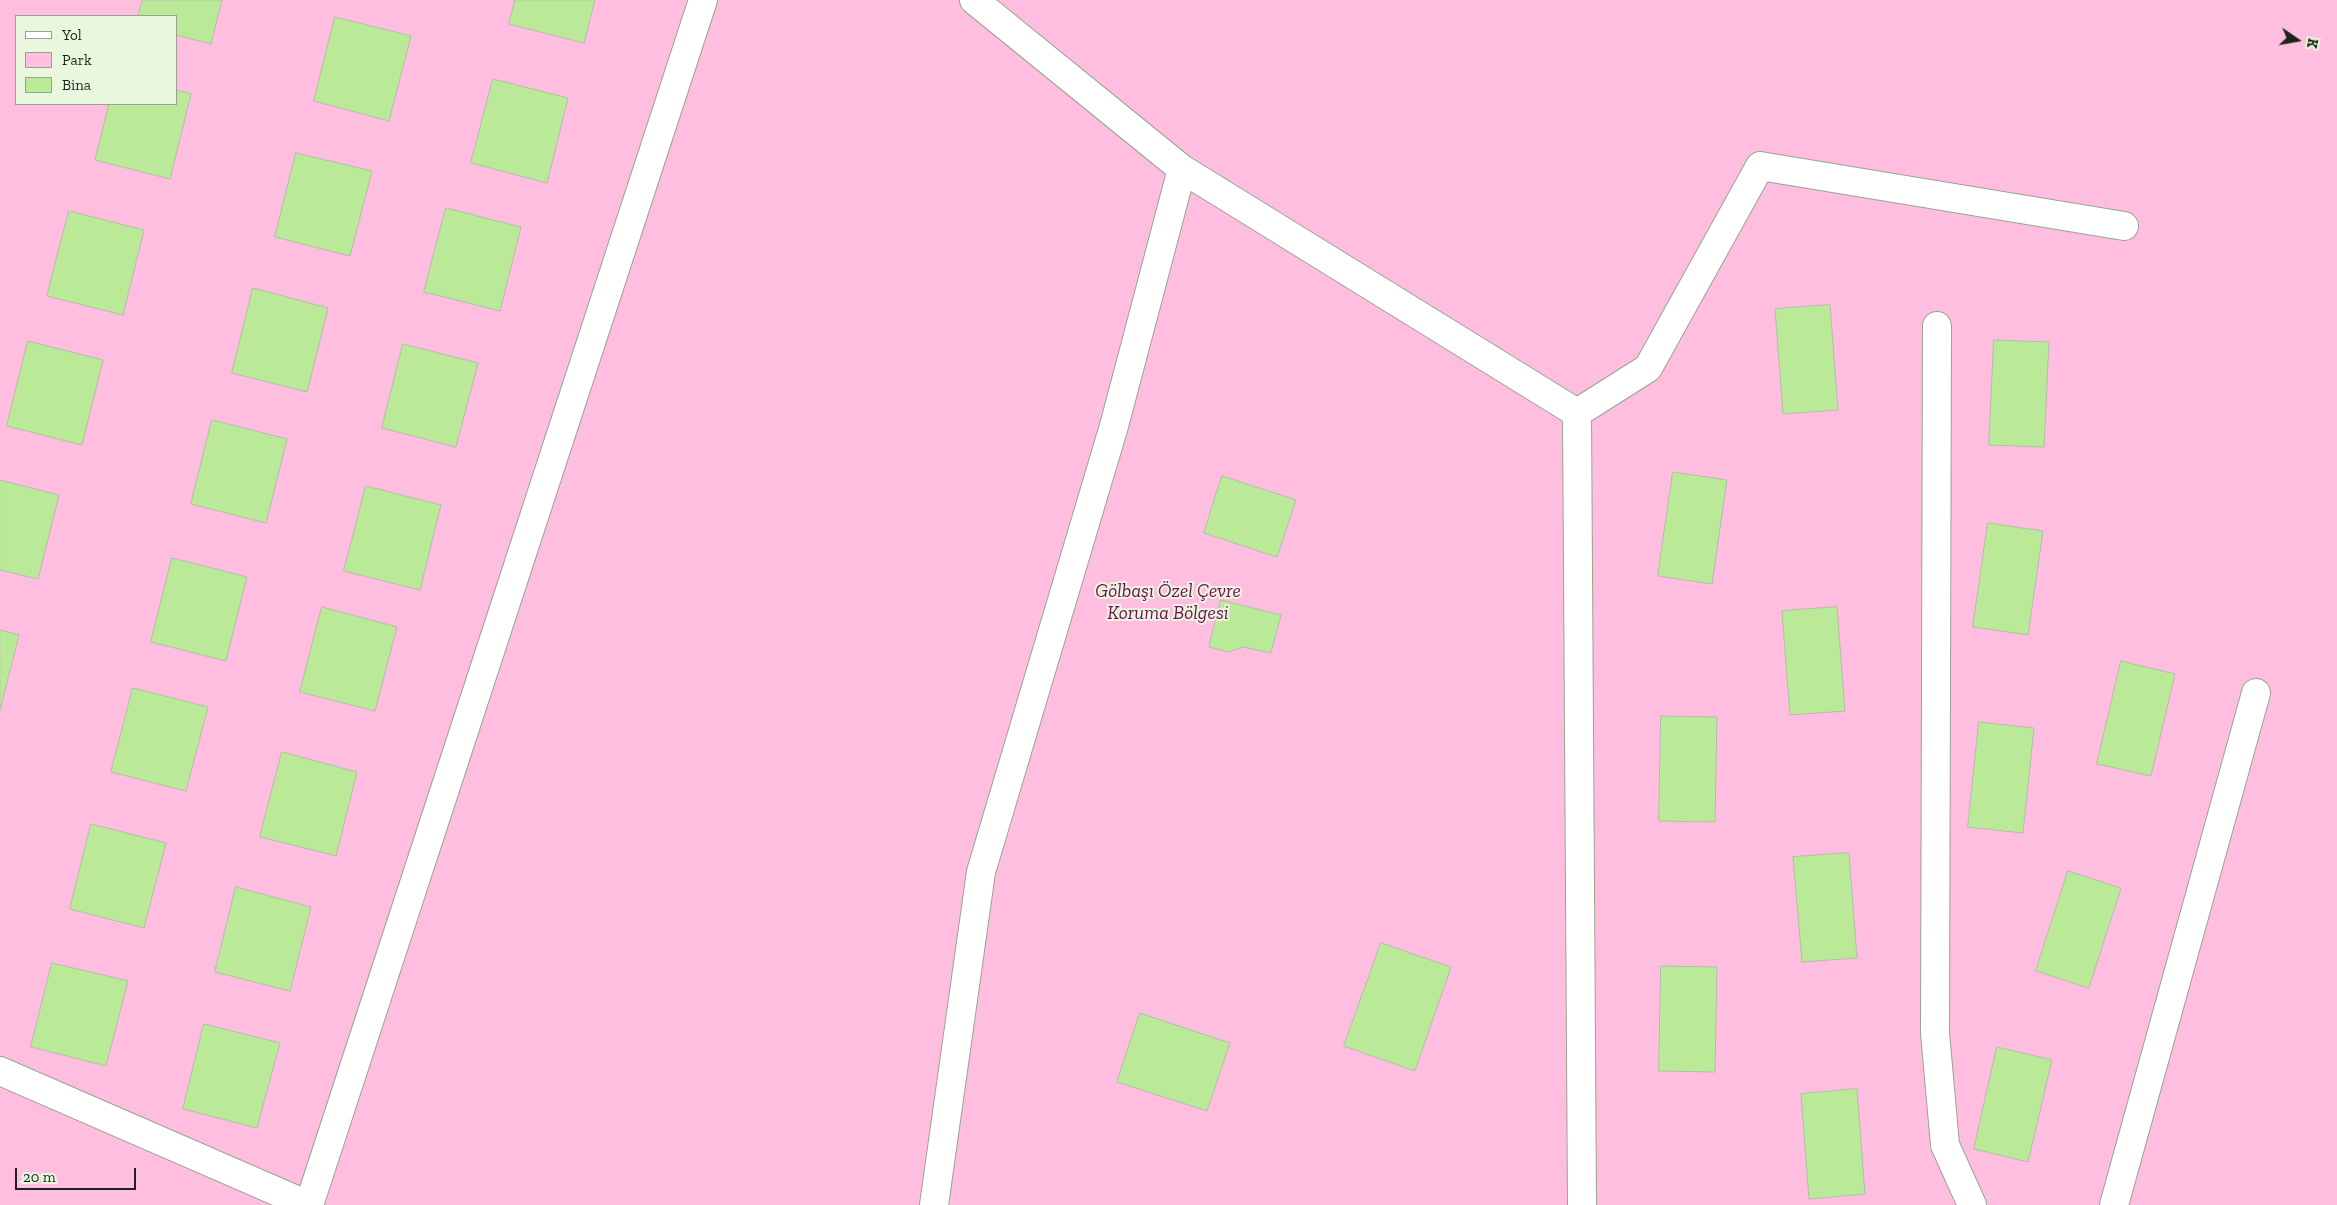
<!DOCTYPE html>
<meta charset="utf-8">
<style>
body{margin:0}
#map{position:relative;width:2337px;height:1205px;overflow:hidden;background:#e9f7df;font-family:"Zilla Slab",serif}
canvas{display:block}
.legend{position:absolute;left:15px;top:15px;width:162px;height:90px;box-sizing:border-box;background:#e9f7df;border:1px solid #98a291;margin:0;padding:6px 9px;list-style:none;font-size:15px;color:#1e231b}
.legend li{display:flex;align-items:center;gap:10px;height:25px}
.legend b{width:25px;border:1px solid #98a291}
.north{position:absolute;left:2272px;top:15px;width:50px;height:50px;-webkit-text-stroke:4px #e9f7df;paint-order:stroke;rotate:102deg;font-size:14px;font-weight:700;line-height:20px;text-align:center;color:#1e231b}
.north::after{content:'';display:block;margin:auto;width:18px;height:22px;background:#1e231b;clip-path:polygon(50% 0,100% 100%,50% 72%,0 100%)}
.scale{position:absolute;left:15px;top:1168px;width:121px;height:22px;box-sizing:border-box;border:2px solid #1e231b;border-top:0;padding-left:6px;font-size:15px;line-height:18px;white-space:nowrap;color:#1e231b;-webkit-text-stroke:4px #e9f7df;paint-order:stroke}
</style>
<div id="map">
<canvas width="2337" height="1205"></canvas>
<ul class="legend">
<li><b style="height:6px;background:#fff"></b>Yol</li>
<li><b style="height:14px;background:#ffbedf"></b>Park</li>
<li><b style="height:14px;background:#baea97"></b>Bina</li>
</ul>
<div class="north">K</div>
<div class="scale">20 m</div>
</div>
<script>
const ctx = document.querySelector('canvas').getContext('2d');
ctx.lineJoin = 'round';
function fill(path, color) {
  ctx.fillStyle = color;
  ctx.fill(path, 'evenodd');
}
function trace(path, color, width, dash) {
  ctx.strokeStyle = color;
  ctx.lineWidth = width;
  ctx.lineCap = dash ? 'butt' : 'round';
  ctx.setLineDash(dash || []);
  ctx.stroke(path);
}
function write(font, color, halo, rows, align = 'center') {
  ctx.font = font + ' "Zilla Slab",serif';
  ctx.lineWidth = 4;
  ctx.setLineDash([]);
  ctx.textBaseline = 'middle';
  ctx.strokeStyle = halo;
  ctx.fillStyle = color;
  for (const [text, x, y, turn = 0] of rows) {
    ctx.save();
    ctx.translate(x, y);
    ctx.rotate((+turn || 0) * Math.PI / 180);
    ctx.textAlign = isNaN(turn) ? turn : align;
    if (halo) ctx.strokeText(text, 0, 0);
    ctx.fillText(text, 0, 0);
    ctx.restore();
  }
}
fill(new Path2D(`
 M0,0H2337V1205H0ZM16,16H176V104H16Z`), '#ffbedf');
const building = new Path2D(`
 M143,0H222L211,44L176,35V16H138Z
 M515,0H595L584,43L509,24Z
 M335,17L411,36L389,121L314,101Z
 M493,79L568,98L547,183L471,163Z
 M176,90L191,94L170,179L95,160L109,104H176Z
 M296,153L372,171L350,256L275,237Z
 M446,208L521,227L500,311L424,292Z
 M69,211L144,230L123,315L47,296Z
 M253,288L328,308L307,392L232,373Z
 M1830,305L1838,410L1783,414L1775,309Z
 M1994,340L2049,342L2044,447L1989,445Z
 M28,341L103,360L82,445L7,426Z
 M403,344L478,363L456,447L382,428Z
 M212,420L287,439L266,523L191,504Z
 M1673,472L1727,480L1712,584L1658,576Z
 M1222,476L1296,500L1277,557L1204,533Z
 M0,480L59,495L38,579L0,570Z
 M366,486L441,505L420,590L344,571Z
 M1988,523L2043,531L2028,635L1973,627Z
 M172,558L247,577L226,661L151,642Z
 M1221,600L1281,615L1271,653L1244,647L1229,652L1209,647Z
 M322,607L397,627L375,711L300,692Z
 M1837,607L1845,711L1790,715L1782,611Z
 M0,630L19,635L0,710Z
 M2121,661L2175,674L2151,776L2097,764Z
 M133,688L208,707L186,791L111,772Z
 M1661,716L1717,717L1715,822L1659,821Z
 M1979,722L2034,728L2023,833L1968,827Z
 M282,752L357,772L336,856L260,837Z
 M91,824L166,843L144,928L70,909Z
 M1849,853L1857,958L1802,962L1793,857Z
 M2068,871L2121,888L2089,988L2036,971Z
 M236,887L311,907L290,991L215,972Z
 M1381,943L1451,967L1415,1071L1344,1046Z
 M52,963L128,981L106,1066L31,1047Z
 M1661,966L1717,967L1715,1072L1659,1071Z
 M1140,1013L1230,1043L1207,1111L1117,1082Z
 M204,1024L280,1043L257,1128L183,1109Z
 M1997,1047L2052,1060L2028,1162L1974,1149Z
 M1857,1089L1865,1194L1809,1199L1801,1094Z`);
fill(building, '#baea97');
trace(building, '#b2bfa9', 1);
const minor = new Path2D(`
 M974,0L1182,169L1577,413
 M1937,326L1935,1033L1945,1145L1972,1205
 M0,1071L308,1205
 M309,1205L703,0
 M934,1205L981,872L1114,426L1182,169
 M1582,1205L1577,413L1648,368L1760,166L2124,226
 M2114,1205L2256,693`);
trace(minor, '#98a58f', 30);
trace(minor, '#fff', 28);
write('italic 19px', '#740c51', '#e9f7df', [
 ["Gölbaşı Özel Çevre",1168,592],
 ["Koruma Bölgesi",1168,614]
]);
</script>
